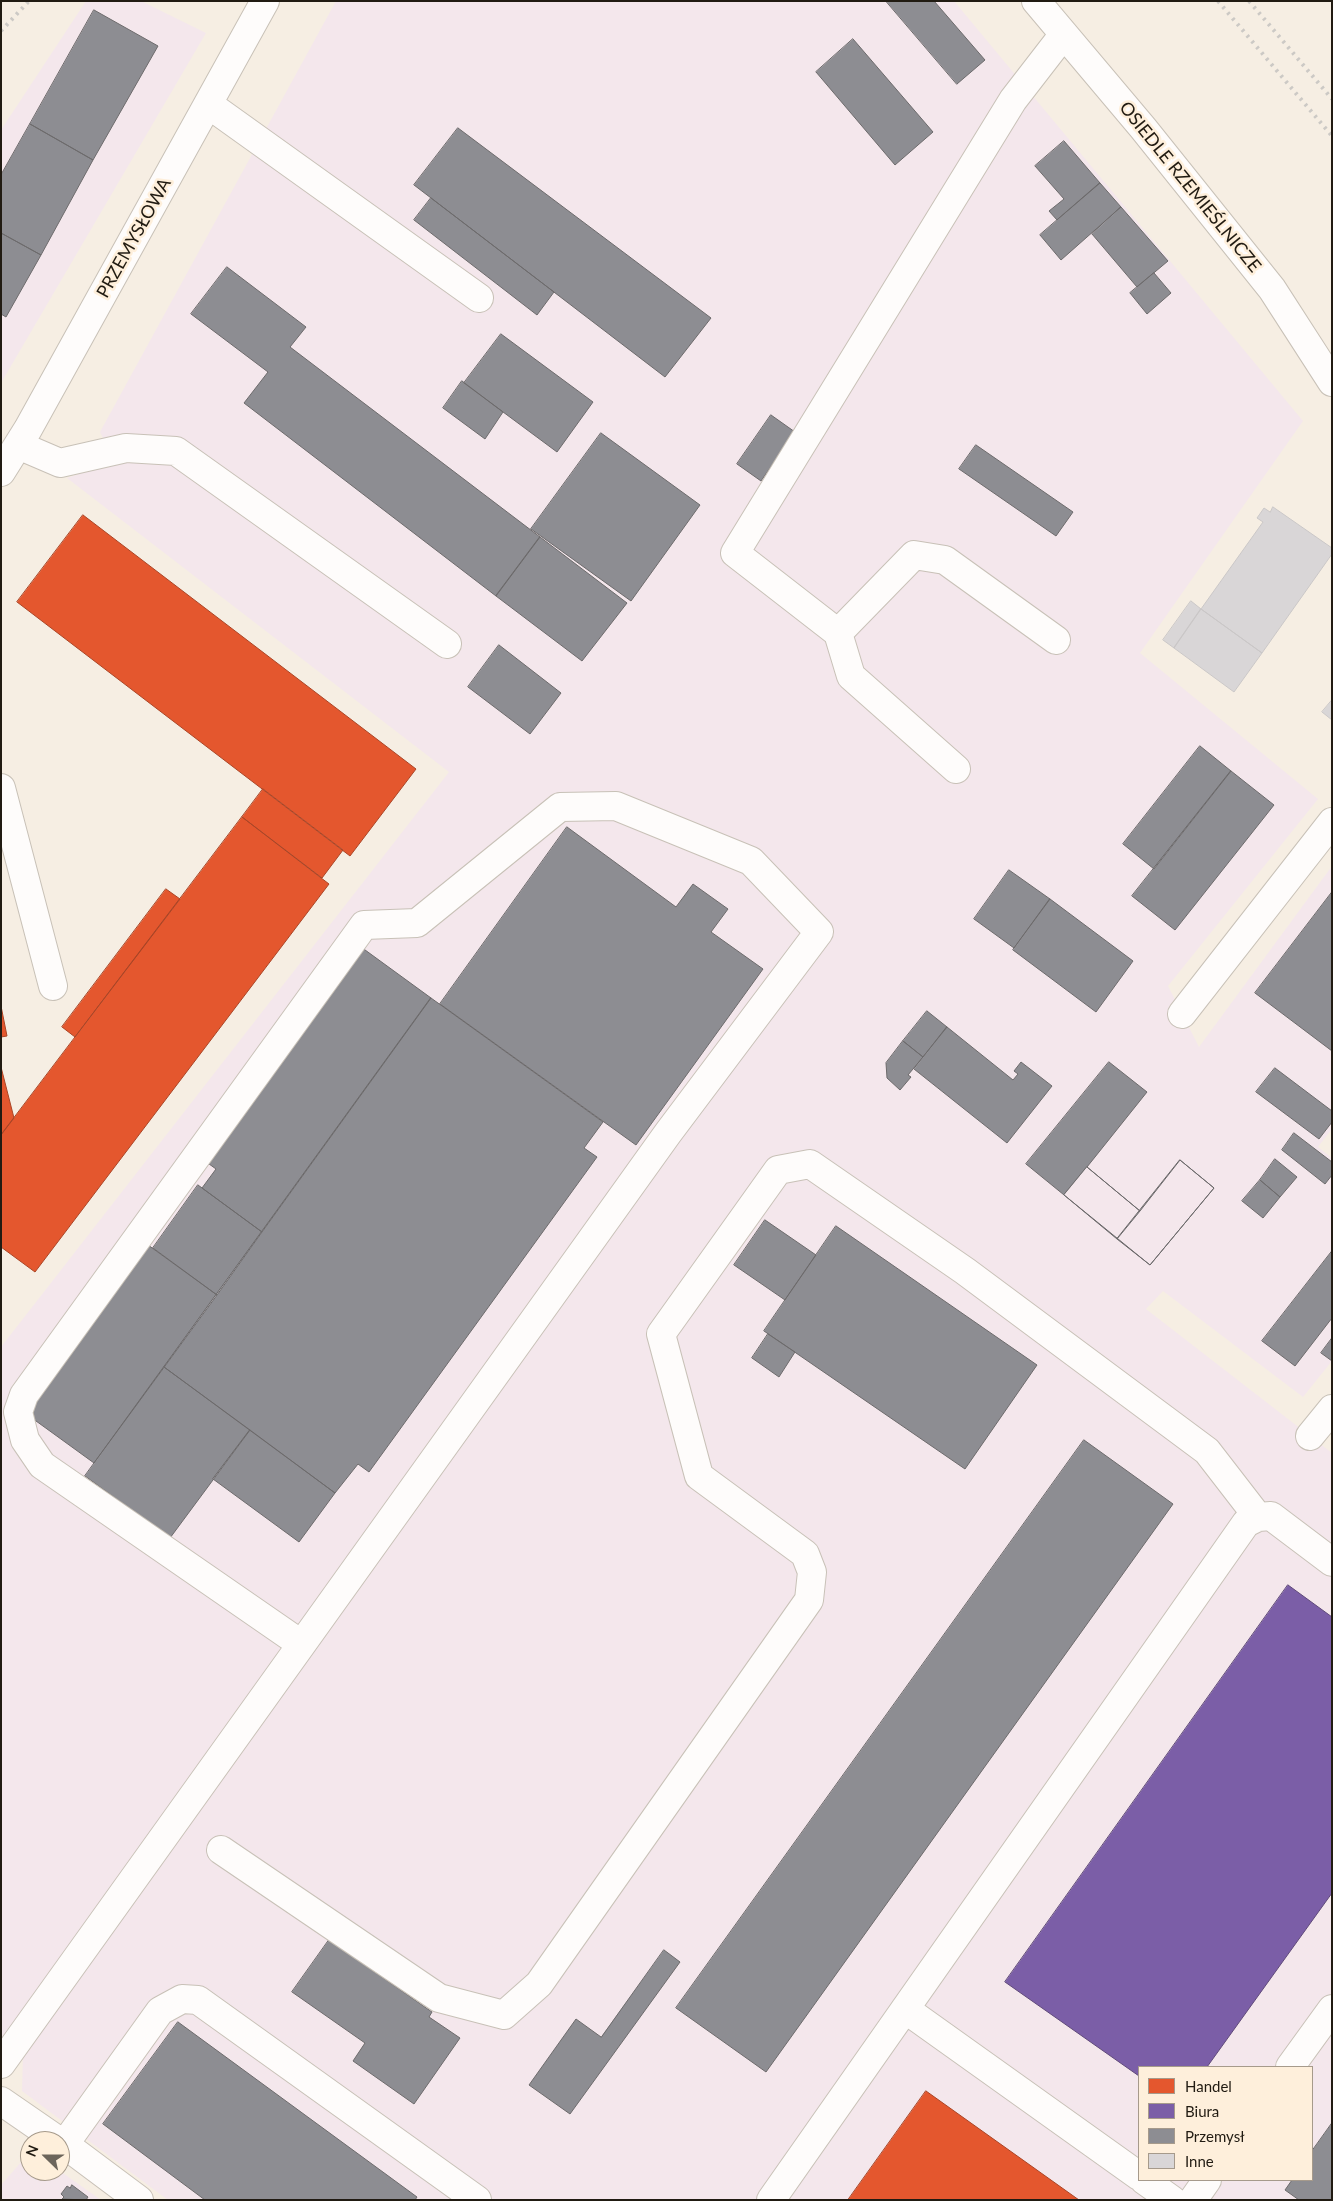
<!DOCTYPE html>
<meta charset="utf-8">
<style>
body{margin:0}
#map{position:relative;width:1333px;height:2201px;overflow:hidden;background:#f6eee3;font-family:Lato,sans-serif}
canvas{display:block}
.frame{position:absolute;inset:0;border:2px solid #211b12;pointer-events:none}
.legend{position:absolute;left:1138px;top:2066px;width:175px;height:115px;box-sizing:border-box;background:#feefdb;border:1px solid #a69a8b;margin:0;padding:6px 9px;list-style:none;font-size:15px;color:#211b12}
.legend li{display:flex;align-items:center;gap:10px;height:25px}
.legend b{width:25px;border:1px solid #a69a8b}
.north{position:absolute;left:20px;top:2131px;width:50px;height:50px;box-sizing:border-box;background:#feefdb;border:1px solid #a69a8b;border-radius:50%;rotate:292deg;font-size:14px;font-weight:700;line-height:20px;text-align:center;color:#211b12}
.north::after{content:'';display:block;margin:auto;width:18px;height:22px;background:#6c655b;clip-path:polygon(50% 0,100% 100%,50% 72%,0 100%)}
</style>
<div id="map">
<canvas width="1333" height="2201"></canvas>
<div class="frame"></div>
<ul class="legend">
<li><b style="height:14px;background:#e4572e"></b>Handel</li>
<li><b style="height:14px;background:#7b5ea7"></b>Biura</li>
<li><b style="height:14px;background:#8d8d92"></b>Przemysł</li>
<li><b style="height:14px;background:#d9d6d7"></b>Inne</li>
</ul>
<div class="north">N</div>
</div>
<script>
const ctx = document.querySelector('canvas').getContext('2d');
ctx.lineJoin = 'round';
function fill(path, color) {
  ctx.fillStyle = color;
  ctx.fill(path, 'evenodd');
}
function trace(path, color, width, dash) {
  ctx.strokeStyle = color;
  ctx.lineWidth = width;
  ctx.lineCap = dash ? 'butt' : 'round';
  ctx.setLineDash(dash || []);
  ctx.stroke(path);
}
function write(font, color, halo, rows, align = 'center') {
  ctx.font = font + ' Lato,sans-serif';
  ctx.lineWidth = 5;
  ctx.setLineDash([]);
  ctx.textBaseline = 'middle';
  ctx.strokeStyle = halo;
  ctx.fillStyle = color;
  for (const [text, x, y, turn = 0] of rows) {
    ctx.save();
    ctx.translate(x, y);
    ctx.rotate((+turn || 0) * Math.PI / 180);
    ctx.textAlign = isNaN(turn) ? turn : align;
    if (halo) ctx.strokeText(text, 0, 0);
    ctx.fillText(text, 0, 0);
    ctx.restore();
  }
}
fill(new Path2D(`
 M86,1H141L206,33L1,383V130Z
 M336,1H954L1303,421L1140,653L1318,799L1168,986L1199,1047L1332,866V1129L1318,1147L1332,1158V1361L1303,1397L1163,1291L1146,1309L1332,1453V2200H168L22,2091L23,2054L1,2044V1347L449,772L67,478L115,462L100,432ZM1139,2067H1312V2180H1139Z
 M30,2152V2171H60L101,2200H1V2185Z`), '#f4e7ec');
const shops = new Path2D(`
 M83,515L416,769L350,856L17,602Z
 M263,789L343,850L322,878L242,817Z
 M242,817L329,884L35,1272L1,1247V1135Z
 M166,889L180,899L75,1037L62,1027Z
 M1,1006L7,1036L1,1037Z
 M1,1067L14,1118L1,1135Z
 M926,2091L1079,2200H848Z`);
fill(shops, '#e4572e');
trace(shops, '#aa4526', 1);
const offices = new Path2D(`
 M1288,1585L1332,1617V1893L1207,2067H1139V2076L1005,1982Z`);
fill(offices, '#7b5ea7');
trace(offices, '#604a7a', 1);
const industry = new Path2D(`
 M886,1H934L985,60L957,84Z
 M94,10L158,46L93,160L30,124Z
 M853,39L933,132L895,165L816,72Z
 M30,124L93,160L41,255L1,233V175Z
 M458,128L711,318L665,377L414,185Z
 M1064,141L1100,183L1057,220L1049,211L1064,199L1035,166Z
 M1100,183L1121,207L1061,260L1040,235Z
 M431,198L554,292L537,315L414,220Z
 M1121,207L1168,261L1137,287L1092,234Z
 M1,233L41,255L6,317L1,314Z
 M227,267L306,327L290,347L540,537L496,596L244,403L268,372L191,314Z
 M1154,273L1171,293L1147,314L1130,293Z
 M501,334L593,402L557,452L464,383Z
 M462,381L503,412L485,439L443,408Z
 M771,415L795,432L761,481L737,464Z
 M601,433L700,505L631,601L531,529Z
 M976,445L1073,512L1056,536L959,469Z
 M540,537L627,603L582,661L496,596Z
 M499,645L561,693L530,734L468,687Z
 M1200,746L1231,771L1154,869L1123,844Z
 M1231,771L1274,805L1175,930L1132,896Z
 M567,827L676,907L693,884L728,909L711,932L763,969L636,1145L440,1004Z
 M1009,870L1050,899L1014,948L974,919Z
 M1332,892V1051L1255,993Z
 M1050,899L1133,961L1096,1012L1013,950Z
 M361,947L431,998L262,1232L202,1188L216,1169L205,1161Z
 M431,998L603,1122L584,1148L597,1157L369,1472L358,1464L335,1493L164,1367Z
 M927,1011L947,1027L923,1057L903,1041Z
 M947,1027L1013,1080L1018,1074L1014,1071L1021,1062L1052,1086L1007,1143L914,1069Z
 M903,1041L923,1057L908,1075L911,1077L900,1090L887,1078L886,1063Z
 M1109,1062L1147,1092L1087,1167L1140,1211L1180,1160L1214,1188L1150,1265L1026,1164Z
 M1275,1068L1332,1111V1122L1319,1139L1256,1092Z
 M1294,1133L1332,1162V1175L1325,1184L1282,1150Z
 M1275,1159L1297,1177L1280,1197L1260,1180Z
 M1180,1160L1214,1188L1150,1265L1117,1239Z
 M1087,1167L1140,1211L1117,1239L1064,1195Z
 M1260,1180L1280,1197L1263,1218L1242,1201Z
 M198,1185L262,1232L217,1295L153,1248Z
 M765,1220L816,1255L785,1300L734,1265Z
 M836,1226L1037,1365L965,1469L764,1331Z
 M148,1245L217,1295L94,1463L25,1413Z
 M1332,1251V1318L1295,1366L1262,1341Z
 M768,1334L795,1352L779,1377L752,1358Z
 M1332,1338V1361L1321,1353Z
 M164,1367L250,1430L170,1538L85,1476Z
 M250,1430L335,1493L299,1542L213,1479Z
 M1084,1440L1173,1504L766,2072L676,2008Z
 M329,1940L432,2012L429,2017L460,2038L414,2104L353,2061L365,2043L292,1992Z
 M664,1950L680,1962L570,2114L529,2085L576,2019L601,2037Z
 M178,2022L417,2197L415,2200H205L103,2124Z
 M1332,2123V2200H1299L1285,2190L1292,2180H1312V2151Z
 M72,2185L88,2197L86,2200L62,2199L64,2197L61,2194L67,2186L70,2188Z`);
fill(industry, '#8d8d92');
trace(industry, '#6d6b6c', 1);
const building = new Path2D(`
 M1273,507L1332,548V554L1262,653L1201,609L1263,522L1257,518L1264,508L1270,512Z
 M1191,601L1201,609L1174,648L1163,640Z
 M1201,609L1262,653L1234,692L1174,648Z
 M1332,700V720L1322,712Z`);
fill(building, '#d9d6d7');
trace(building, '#cac7c7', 1);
const minor = new Path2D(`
 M1036,1L1143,128L1272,289L1332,382
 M208,104L479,298
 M18,445L60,463L126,448L176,451L447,644
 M1,472L28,429L265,1
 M838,633L914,555L945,560L1056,640
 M956,769L851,676L838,633L735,553L1013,100L1064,34
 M1,788L53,986
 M1182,1014L1332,822
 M1310,1436L1332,1409
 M221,1850L439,1998L504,2015L539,1984L809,1600L812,1572L805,1554L699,1476L661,1334L778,1170L810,1164L965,1271L1207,1451L1258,1517
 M905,2009L1139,2176
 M1,2064L668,1133L819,932L751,861L616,806L560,807L417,923L364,925L24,1395L18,1412L25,1440L42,1465L301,1644
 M1290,2067L1332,2009
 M1,2101L59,2141
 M60,2141L139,2200
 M64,2145L160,2011L182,1999L198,2000L477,2200
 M1144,2180L1172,2200
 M771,2200L1246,1523L1258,1517L1271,1516L1332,1562
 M1193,2200L1207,2180`);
trace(minor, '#c8c1b7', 30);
trace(minor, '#fefcfb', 28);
trace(new Path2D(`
 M1218,1L1332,136
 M1249,1L1332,99
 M1,31L29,1`), '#ccc9c5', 4, [2.5, 5]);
write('18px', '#211b12', '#feefdb', [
 ["OSIEDLE RZEMIEŚLNICZE",1190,187,51],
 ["PRZEMYSŁOWA",134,238,-61]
]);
</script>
